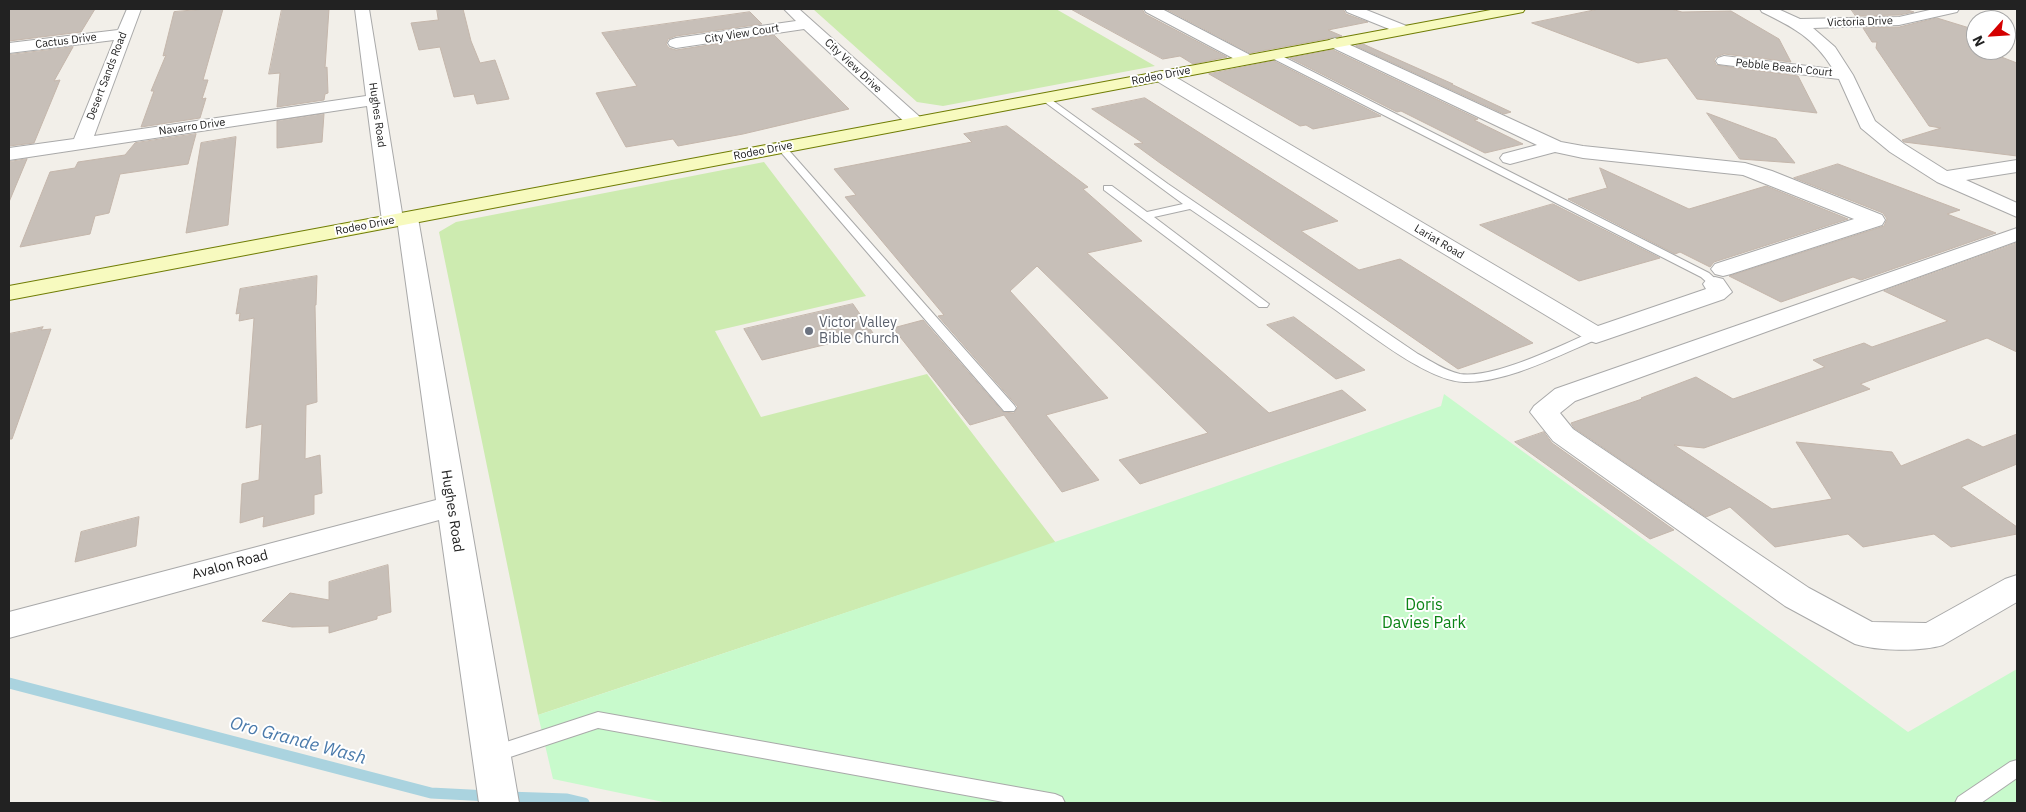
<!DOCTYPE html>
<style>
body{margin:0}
#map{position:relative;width:2026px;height:812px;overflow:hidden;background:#f2efe9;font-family:"IBM Plex Sans",sans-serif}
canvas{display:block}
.frame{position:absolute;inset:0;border:10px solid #222;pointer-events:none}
.north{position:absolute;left:1966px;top:10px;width:50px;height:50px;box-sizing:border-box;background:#fff;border:1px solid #a7a7a7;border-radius:50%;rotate:244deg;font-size:14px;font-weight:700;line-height:20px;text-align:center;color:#222}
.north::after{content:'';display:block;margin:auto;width:18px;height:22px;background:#d40000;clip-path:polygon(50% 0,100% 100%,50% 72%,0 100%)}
</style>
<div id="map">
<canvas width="2026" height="812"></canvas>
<div class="frame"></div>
<div class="north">N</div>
</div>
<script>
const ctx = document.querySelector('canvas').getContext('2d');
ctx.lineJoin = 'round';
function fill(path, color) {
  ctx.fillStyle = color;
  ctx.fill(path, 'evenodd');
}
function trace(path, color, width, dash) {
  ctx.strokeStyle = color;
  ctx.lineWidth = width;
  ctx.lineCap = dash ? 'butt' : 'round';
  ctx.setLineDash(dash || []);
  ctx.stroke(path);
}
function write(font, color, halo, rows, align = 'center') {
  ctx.font = font + ' "IBM Plex Sans",sans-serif';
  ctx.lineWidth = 4;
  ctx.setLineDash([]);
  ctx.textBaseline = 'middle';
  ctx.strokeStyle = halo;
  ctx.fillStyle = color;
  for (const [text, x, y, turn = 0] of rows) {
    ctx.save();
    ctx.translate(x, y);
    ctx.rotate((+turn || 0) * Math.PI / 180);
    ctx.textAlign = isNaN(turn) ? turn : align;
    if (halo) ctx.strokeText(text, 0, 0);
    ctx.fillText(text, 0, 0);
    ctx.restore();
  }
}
fill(new Path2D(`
 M813,9H1056L1155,66L943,106L917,102Z
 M764,162L866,296L715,331L761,417L927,374L1056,543L538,715L439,232L456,222Z`), '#cdebb0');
fill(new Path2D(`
 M1444,394L1908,732L2017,669V803H668L553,779L538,715C840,615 1142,515 1441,406Z`), '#c8facc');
trace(new Path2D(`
 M9,683L431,793L489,796
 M507,797L567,799L584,803`), '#aad3df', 11);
const building = new Path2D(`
 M9,9H95L81,32L9,41Z
 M205,9H223L203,80H208L202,99L206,98L200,118L141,127L154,91H151L166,55L163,56L174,12Z
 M282,9H329L325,68L327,67L328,93L325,94L324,100L277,107L280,73L269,74Z
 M437,9H463L471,41L480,63L495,60L509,99L477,104L474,94L454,97L440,47L419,50L411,23L438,20Z
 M1071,9H1142L1145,14L1227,57L1193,64L1180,56L1163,59Z
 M1166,9H1343L1346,14L1368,22L1328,30L1342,36L1250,53Z
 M1599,9H1671L1682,12L1731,11L1779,39L1791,62L1724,54L1716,57L1714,60L1716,65L1798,76L1817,113L1697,99L1667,58L1638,63L1532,23Z
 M1851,9H1904L1914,12L1899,15L1856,16Z
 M750,12L762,24L676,36L668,39L666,44L669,48L676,50L774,35L849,109L743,134L678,146L673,139L626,147L596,93L637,86L602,33Z
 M1937,18L1976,30V50H1983L2017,63V156L1904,142L1902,140L1941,128L1929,126L1876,48L1877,42H1872L1863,28L1899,27Z
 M1363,44L1453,84H1451L1511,112L1504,114L1356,46Z
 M73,47L54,81L60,80L34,143L9,146V55Z
 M1333,50L1478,119L1474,120L1523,144L1485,153L1401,111L1397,112L1290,58Z
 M1274,61L1381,116L1313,129L1306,125L1300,126L1209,74Z
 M1145,98L1338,221L1301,231L1359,270L1400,259L1533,343L1458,369L1160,163L1134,144L1143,143L1092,109Z
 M1707,113L1776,139L1795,163L1740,159Z
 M324,114L322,142L277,148V121Z
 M1007,126L1088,187L1083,189L1142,241L1087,253L1269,413L1342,390L1366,410L1140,484L1119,460L1208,433L1037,266L1010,291L1108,398L1046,415L1099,480L1062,492L1004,415L970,425L893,328L923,320L1003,412L1014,413L1018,407L938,316L944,315L845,197L856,195L834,169L972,142L964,134Z
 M196,134L188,164L120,174L109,213L95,216L90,234L20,247L50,172L75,168L78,162L125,155L135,143Z
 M236,137L228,225L186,233L201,143Z
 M27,159L9,202V162Z
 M1838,164L1960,210L1947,214L1996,233L1861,280L1853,277L1781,302L1729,276L1884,226L1887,219L1883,213L1794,178Z
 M1600,168L1689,209L1766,186L1848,219L1714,262L1710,267L1680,252L1675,254L1568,199L1607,188Z
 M1553,204L1660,258L1579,281L1480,225Z
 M2017,243V352L1987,338L1860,384L1870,389L1704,448L1674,445L1772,509L1832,499L1796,442L1892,452L1901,466L1968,439L1983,447L2017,434V464L1961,487L2017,527V534L1951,547L1934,534L1863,547L1848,534L1775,547L1730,507L1706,517L1574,428L1571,423L1642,399L1641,398L1696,377L1733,399L1825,367L1813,360L1864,343L1872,347L1948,321L1884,291Z
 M317,276L316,305H315L317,402L306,405L305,459L320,455L322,493L314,495V514L263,527L264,516L240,523L242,484L259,480L262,424L246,428L254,318L239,321L240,313L236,314L240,289Z
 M853,304L873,333L762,360L744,329Z
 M1294,317L1365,370L1336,379L1267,325Z
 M43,327L41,330L51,329L12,439H9V334Z
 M1544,432L1552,443L1674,530L1650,539L1515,442Z
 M139,517L136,546L75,562L81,532Z
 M388,565L391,612L377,616V619L329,633V626L292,627L262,621L290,593L329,600V582Z`);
fill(building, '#c7bfb8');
trace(building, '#c4b6ab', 1);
const lane = new Path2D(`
 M1270,53H1276L1709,273L1721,284L1715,288L1711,286L1701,277L1270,57Z
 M1045,95L1168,184L1418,354C1431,361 1445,371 1460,374C1494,379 1559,346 1592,332H1600L1602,335L1600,338C1561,354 1508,383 1464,382C1425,381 1360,326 1327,304C1281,272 1236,240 1190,209L1154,217L1269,304L1267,307H1259L1104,190V186H1112L1147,212L1183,204L1042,100V96Z
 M782,145L785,146L1014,405L1016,408L1014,411H1004L779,150V146Z
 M598,712L1055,794L1062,797L1065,803H1009L598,728L492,763L485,761L482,755L485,749Z
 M2017,760V778L1981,803H1955L1958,797L2010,762Z`);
const street = new Path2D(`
 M127,9H141L94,136L366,96L355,9H369L402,213H415L418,218L519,803H479L439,520L9,638V612L436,500L398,226H385L382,221L367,106L9,160V148L74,139L114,40L9,53V43L118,30Z
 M784,9H799L921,118L924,122L921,126L915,127L909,126L804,29L676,48L670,46L668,43L670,40L676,38L796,21Z
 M1144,9H1162L1254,57L1256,60L1254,63H1242L1146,12Z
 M1345,9H1364L1409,27L1412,30L1409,33H1399L1347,12Z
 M1760,9H1778L1800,19L1899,17L1934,9H1959L1957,12L1899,25L1813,28L1835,47L1853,75L1875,121L1904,144L1947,171L2017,160V172L1966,180L2017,203V217L1937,182L1890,152L1861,128L1839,79L1718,64L1716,61L1718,58L1724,56L1833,69C1814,38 1793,27 1762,12Z
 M1335,38L1561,142L1583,146L1745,163L1772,171L1882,215L1885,220L1882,225L1731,274L1723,276L1715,274L1711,269L1715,264L1854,219L1743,175L1583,158L1555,152L1510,164L1503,162L1500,158L1503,154L1537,145L1329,46L1327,43L1329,40Z
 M1161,71L1167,72L1598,326L1706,289L1703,284L1707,279L1715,277L1723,279L1732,292L1724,299L1605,340L1596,343L1587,340L1155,80L1153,76L1155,72Z
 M2017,228V241L1575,401L1560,413L1573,429L1809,588L1872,622L1926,623L2005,579L2017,575V602L1943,645C1921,652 1877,651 1855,644L1785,606L1553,441L1530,412L1534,406L1555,389Z`);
const secondary = new Path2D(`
 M1496,9H1525L1523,12L1518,13L9,300V286Z`);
trace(lane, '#a9a9a9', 2);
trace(street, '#a9a9a9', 2);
trace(secondary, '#707d05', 2);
fill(lane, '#fff');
fill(street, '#fff');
fill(secondary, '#f7fabf');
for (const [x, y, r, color] of [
 [809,331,5,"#6b7280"]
]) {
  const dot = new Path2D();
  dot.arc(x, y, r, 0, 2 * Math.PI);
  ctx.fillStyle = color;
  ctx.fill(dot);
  trace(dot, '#fff', 2);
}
write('11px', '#222', '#fff', [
 ["Victoria Drive",1860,22,-2],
 ["City View Court",742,34,-9],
 ["Cactus Drive",66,41,-7],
 ["City View Drive",853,66,43],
 ["Pebble Beach Court",1784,68,6],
 ["Desert Sands Road",107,76,-69],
 ["Rodeo Drive",1161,76,-11],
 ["Hughes Road",377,115,82],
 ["Navarro Drive",192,127,-8],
 ["Rodeo Drive",763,151,-11],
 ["Rodeo Drive",365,226,-11],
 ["Lariat Road",1439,242,31]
]);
write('14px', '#5b616d', '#fff', [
 ["Victor Valley",819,323],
 ["Bible Church",819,339]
], 'left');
write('14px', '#222', '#fff', [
 ["Hughes Road",452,511,81],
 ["Avalon Road",230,565,-15]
]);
write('16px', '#0c8416', '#fff', [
 ["Doris",1424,605],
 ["Davies Park",1424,623]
]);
write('italic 18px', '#4a7aab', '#fff', [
 ["Oro Grande Wash",298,741,15]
]);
</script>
